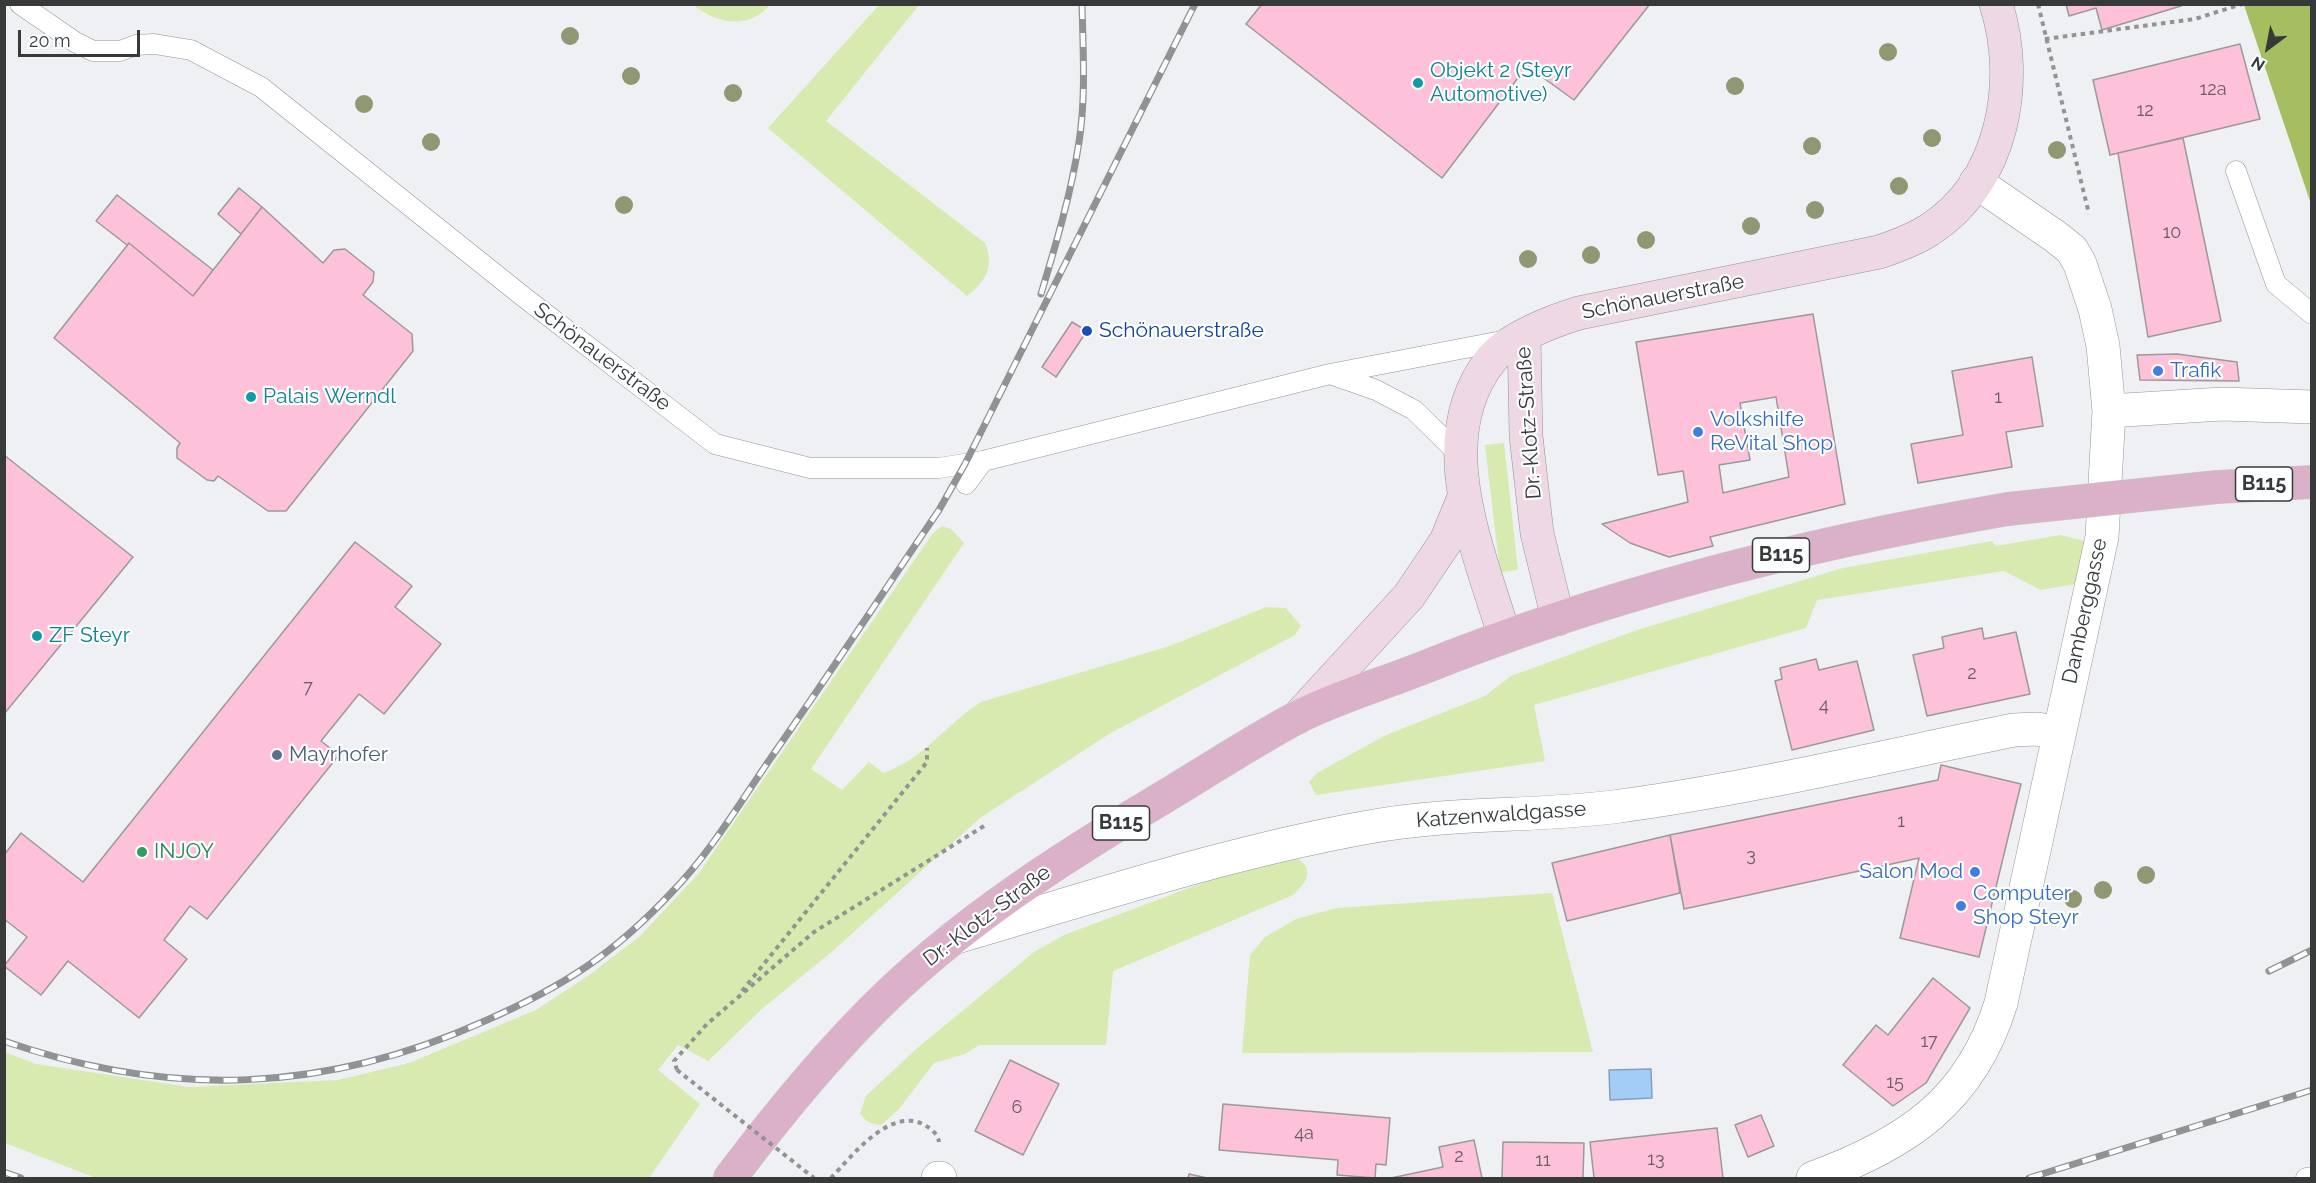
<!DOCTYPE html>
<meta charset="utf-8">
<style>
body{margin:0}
#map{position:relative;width:2316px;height:1183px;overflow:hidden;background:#eef0f3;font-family:Raleway,sans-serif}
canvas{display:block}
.frame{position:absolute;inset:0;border:6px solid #383a3a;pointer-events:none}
.north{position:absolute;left:2238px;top:18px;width:60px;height:60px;-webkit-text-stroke:4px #fcfeff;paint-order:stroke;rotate:212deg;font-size:16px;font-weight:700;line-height:24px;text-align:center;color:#383a3a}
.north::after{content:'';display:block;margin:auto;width:21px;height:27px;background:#383a3a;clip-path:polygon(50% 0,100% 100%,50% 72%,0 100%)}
.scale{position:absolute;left:18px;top:30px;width:122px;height:27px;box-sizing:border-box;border:3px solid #383a3a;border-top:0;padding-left:8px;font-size:18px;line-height:21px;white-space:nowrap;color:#383a3a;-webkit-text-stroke:4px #fcfeff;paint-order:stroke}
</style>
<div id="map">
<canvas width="2316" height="1183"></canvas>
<div class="frame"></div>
<div class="north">N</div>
<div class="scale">20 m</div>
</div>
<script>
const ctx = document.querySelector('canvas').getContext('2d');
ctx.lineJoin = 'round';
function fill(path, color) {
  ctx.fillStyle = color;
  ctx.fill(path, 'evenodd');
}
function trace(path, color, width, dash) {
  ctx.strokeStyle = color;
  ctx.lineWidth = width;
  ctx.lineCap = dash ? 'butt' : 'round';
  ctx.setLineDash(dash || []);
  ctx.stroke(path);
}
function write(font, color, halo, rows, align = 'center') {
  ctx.font = font + ' Raleway,sans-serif';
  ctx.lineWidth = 4.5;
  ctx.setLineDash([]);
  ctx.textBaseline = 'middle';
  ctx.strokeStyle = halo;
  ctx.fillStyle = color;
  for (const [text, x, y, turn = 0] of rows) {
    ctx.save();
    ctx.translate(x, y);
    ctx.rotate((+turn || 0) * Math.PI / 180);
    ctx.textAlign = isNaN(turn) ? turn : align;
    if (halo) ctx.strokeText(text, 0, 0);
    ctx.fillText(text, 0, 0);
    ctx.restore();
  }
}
fill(new Path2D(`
 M693,5H770C748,30 718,24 693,5Z
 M879,5H919L826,121L985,243C995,267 985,282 967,296L768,128Z
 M1504,443L1518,570L1500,572L1485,445Z
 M942,526L951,529L964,543L811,769L842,790L869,762L883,773C922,761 947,723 981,702L1170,646L1266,607L1286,608L1301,626L1295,635L1109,734L980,818L834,950L763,1008L708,1061L678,1045L658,1070L700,1104L649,1178H96L5,1143V1052L36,1064L189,1087L338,1080L409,1063L536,1010L588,976L640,936L699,873L933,533Z
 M2060,535L2084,541L2087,560L2076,584L2041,590L2004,571L1817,600L1806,628L1534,705L1545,761L1316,795L1309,782L1317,773L1386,735L1485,696L1511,676L1637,630L1843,568L1992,541L1996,546Z
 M1296,858C1316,868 1306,884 1293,895L1113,971L1106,1045H979L965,1054L934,1063L899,1109L881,1125C871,1124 865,1122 860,1113L866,1096L915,1050L1034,952L1064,935L1237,870Z
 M1552,893L1593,1052L1242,1053L1250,955L1265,937L1296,919L1337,908Z`), '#d7eaaf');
fill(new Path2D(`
 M2244,5H2311V204Z`), '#a4be60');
const water = new Path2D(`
 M1651,1069L1652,1098L1610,1100L1609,1070Z`);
fill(water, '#a3ccf7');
trace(water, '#83a0be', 1.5);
const building = new Path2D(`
 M1262,4H1650L1574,100L1527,66L1442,178L1246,24Z
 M2066,4H2180L2181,6L2102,30L2096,8L2069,16Z
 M2240,44L2260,119L2110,155L2093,80Z
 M2183,138L2221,321L2148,337L2118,153Z
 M239,188L262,207L241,234L218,214Z
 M117,195L213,270L193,296L129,243L127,245L96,221Z
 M262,207L323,263L334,250L345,249L374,272L373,282L363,295L412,334L413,351L286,511H268L218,476L214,481L207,480L177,458V448L180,443L54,338L129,243L193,296Z
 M1813,314L1845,504L1710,537L1713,546L1669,557L1630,543L1602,524L1688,502L1683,471L1658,475L1636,342ZM1776,397L1789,477L1723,493L1719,465L1750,460L1740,403Z
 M1072,322L1087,331L1056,377L1042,367Z
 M2177,354L2237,362L2239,381L2140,380L2137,355Z
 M2032,357L2043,426L2006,432L2012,467L1918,483L1911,444L1963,435L1952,371Z
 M4,455L133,557L4,714Z
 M355,542L412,586L395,607L441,644L384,714L359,694L321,741L339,755L207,919L190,906L164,940L187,959L139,1018L68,961L41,995L4,966L27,937L4,919V855L21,833L83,882Z
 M1982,628L1984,639L2016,632L2030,694L1927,716L1913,655L1944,648L1942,637Z
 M1816,659L1819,670L1857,661L1874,730L1792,750L1775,681L1782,679L1780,668Z
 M1941,765L2021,784L1979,957L1900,938L1919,858L1684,909L1670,835L1938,780Z
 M1670,835L1680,893L1567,921L1552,863Z
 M1933,978L1970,1008L1926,1083L1893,1106L1843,1065L1876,1025L1888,1035Z
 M1010,1060L1059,1084L1023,1155L975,1131Z
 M1223,1104L1390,1118L1386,1165L1376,1164L1375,1178L1337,1175L1338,1160L1219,1150Z
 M1761,1115L1774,1146L1748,1157L1735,1125Z
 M1717,1128L1723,1178H1594L1590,1142Z
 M1474,1140L1482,1178H1391L1443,1167L1439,1147Z
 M1503,1142L1584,1143L1583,1178H1502Z
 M1189,1174L1207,1178H1188Z`);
fill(building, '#fdc1d9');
trace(building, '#9c999a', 1.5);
const lane = new Path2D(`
 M20,4L75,42L93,51H120L136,45L154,44L191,50L261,87L525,298L715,444L810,468H939L983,461L1330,374L1507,340
 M2236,171L2276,284L2312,314
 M1333,375L1376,390L1414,410L1460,455
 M966,484L983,461
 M2306,1178L2312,1177`);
const street = new Path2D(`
 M2109,411L2222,404L2312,407
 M953,938C1090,898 1228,852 1369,827C1449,812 1532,817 1613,807C1748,789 1881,757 2014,730L2037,729L2059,733
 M938,1178H940
 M1813,1178C1906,1144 1971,1101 2001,1003L2102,537L2109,411L2103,346L2095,309L2080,264L2072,250L2056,237L1976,182`);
const secondary = new Path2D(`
 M1524,336L1526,436L1537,533L1558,619
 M1504,635C1479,550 1428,439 1491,360C1508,338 1553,321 1579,313L1879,252C1897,246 1914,240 1929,230C2003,183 2021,82 1996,4
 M1298,717L1409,596L1446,541L1464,497`);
const primary = new Path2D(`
 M2217,487L2312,482
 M730,1178C779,1113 831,1049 890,993C968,919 1057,861 1149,806C1198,777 1246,745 1296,718C1335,698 1379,685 1420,669C1609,593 1808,543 2008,509`);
trace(lane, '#929496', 21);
trace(street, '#929496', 34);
trace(secondary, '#929496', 34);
trace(primary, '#cbcccc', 34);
trace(new Path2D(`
 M2038,4L2089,214
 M2045,39L2195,19L2242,4
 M742,991L927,762V748
 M677,1070L674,1061L707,1024L814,932L984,826
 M831,1178C852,1156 890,1106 925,1125C931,1129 938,1134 939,1142`), '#919394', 4, [4.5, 4.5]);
trace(lane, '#fff', 20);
trace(street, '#fff', 33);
trace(secondary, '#edd8e3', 33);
trace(primary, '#dab1c8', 33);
const rail = new Path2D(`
 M1041,294C1056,244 1071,194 1079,142C1086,97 1083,50 1082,4
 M2269,971L2312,950
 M4,1041C171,1099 326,1093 487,1020C564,986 614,954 672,892C709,854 738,806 768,762C826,679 882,594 939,510L965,464L1195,4
 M4,1172L21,1178
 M2029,1178L2312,1090`);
trace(rail, '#909293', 7);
trace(rail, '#fcfeff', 4.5, [14]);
const primaryBridge = new Path2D(`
 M2008,509L2217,487`);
trace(primaryBridge, '#cbcccc', 34, []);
trace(new Path2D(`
 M677,1070L814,1178`), '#919394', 4, [4.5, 4.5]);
trace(primaryBridge, '#dab1c8', 33);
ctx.fillStyle = '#8f9873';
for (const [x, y] of [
 [570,36],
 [1888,52],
 [631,76],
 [1735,86],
 [733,93],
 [364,104],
 [1932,138],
 [431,142],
 [1812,146],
 [2057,150],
 [1899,186],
 [624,205],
 [1815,210],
 [1751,226],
 [1646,240],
 [1591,255],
 [1528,259],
 [2146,875],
 [2103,890],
 [2073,899]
]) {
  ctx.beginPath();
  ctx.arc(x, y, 9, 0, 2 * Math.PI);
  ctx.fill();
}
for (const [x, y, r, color] of [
 [1418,83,6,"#0f9aa8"],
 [1087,331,6,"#1a4fb4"],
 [2158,371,6,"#3f7fe0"],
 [251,397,6,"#0f9aa8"],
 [1698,432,6,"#3f7fe0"],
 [37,636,6,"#0f9aa8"],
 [277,755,6,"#5c6f8a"],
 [142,852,6,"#2e9e5b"],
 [1975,872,6,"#3f7fe0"],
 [1961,906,6,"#3f7fe0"]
]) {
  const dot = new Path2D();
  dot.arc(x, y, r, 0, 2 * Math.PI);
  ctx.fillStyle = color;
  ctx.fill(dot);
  trace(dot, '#fcfeff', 2);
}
write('18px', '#695c62', null, [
 ["12a",2213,90],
 ["12",2145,111],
 ["10",2172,233],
 ["1",1998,398],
 ["2",1972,674],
 ["7",308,688],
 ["4",1824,706],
 ["1",1901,822],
 ["3",1751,856],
 ["17",1929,1042],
 ["15",1895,1083],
 ["6",1017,1108],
 ["4a",1304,1134],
 ["2",1459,1157],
 ["13",1656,1160],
 ["11",1543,1161]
]);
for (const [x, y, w] of [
 [2264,484,57],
 [1781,555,57],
 [1121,823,57]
]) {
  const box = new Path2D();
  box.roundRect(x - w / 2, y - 17, w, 34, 4.5);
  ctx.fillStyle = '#fcfeff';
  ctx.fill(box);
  trace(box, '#383a3a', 1.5);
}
write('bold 20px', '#383a3a', null, [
 ["B115",2264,484],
 ["B115",1781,555],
 ["B115",1121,823]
]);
write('21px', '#0d838f', '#fcfeff', [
 ["Objekt 2 (Steyr",1430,71],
 ["Automotive)",1430,95],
 ["Palais Werndl",263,397],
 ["ZF Steyr",49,636]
], 'left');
write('21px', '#383a3a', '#fcfeff', [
 ["Schönauerstraße",1663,297,-11],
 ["Schönauerstraße",602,357,37],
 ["Dr.-Klotz-Straße",1529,423,-94],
 ["Damberggasse",2085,611,-78],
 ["Katzenwaldgasse",1501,815,-4],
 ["Dr.-Klotz-Straße",987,916,-37]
]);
write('21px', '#164399', '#fcfeff', [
 ["Schönauerstraße",1099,331]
], 'left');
write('21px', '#366cbe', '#fcfeff', [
 ["Trafik",2170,371],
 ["Volkshilfe",1710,420],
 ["ReVital Shop",1710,444],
 ["Salon Mod",1963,872,"right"],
 ["Computer",1973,894],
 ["Shop Steyr",1973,918]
], 'left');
write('21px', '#4e5e75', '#fcfeff', [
 ["Mayrhofer",289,755]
], 'left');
write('21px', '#27864d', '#fcfeff', [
 ["INJOY",154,852]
], 'left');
</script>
